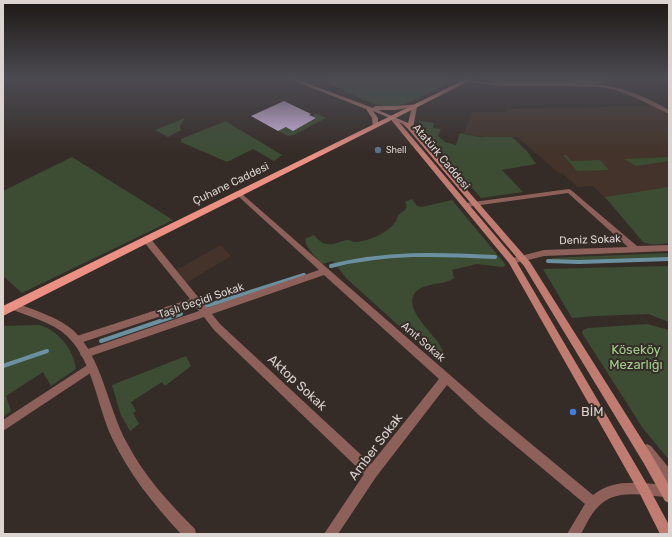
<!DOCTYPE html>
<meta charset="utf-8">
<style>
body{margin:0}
#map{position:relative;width:672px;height:537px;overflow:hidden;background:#362c27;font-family:Rubik,sans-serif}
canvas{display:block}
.frame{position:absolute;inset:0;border:4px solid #dbd4d1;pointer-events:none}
</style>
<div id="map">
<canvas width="672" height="537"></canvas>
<div class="frame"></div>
</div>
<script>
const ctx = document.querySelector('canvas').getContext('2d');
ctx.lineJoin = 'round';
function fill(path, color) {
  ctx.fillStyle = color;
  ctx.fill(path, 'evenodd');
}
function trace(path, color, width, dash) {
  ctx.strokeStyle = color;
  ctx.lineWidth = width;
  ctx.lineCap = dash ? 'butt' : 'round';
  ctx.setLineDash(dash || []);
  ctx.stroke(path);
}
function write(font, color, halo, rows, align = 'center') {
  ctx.font = font + ' Rubik,sans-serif';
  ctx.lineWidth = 4;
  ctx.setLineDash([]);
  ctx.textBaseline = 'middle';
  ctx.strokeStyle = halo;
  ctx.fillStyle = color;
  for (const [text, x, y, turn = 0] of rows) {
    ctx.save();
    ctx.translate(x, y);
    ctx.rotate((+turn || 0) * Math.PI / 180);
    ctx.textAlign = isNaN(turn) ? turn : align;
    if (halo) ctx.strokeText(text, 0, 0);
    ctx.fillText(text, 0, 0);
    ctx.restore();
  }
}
fill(new Path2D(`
 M655,106L669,115V192L608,201L593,186L578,187L562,173L560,174L517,137H486L464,134L471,112H507L506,109Z
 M221,245L231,256L186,283L176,270Z`), '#43332a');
fill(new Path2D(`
 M333,79H448L450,83C434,90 416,101 399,106C377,111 347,91 327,82Z
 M316,113L326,118L294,135L288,136L278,131L286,127L293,130L316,119L312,116Z
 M185,118L180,126L181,130L168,137L155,130Z
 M226,121L227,122L282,155L274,161L253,149L227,162L181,142V139Z
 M420,121L434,123L433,128L441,129L438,136L445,142L456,145L460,133L479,137H512L527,151L536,164L502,170L523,192L481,198C459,174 439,149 417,125Z
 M563,155H566L571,161L600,160L609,170L577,171Z
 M72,157L173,220L22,293L3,276V191Z
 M669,157V161L636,166L624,159Z
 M669,187V243C660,244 651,246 643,242L605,197Z
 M412,199L417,206L422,207L452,200L505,264V266L502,267L477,264L452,270L454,278L451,280C442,284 428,284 421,288C397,301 429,330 438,342C440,346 443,351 445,356L442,357L435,356L417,342L346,278L333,261L322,264C316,257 306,249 305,239L314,235C317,238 319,241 323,243C332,247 339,241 347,240C350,240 353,242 356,242C370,241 396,230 398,215L405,210L407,206L405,202Z
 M669,253V258L661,259L561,261L550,258Z
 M669,266V322L648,314L596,316L572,318L543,269Z
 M647,324L669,330V460L642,427L582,333L583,330L588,328Z
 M39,325C58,330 74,350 76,369L51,386L43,372L6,396L11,411L3,417V326Z
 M186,356L191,366L165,386L162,382L131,402L136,411L133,413L139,424L130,431L121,415L112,385Z`), '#3c4d34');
fill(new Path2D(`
 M485,79H605L602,83L596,84H505L484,81Z`), '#516d45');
trace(new Path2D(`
 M548,261L579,262L669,259
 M331,266C385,252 440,254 495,257
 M206,306L304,275
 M101,341L181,314
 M3,366L47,351`), '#6b91a1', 4);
fill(new Path2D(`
 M284,101L311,114L309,115L316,118L293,131L286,127L278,131L251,116Z`), '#dbbeec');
fill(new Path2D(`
 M468,80C512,87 556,79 600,85C624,87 648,98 669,110V114L634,97L615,90L600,87L567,86H501L466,82V80Z
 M569,189L571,190L637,246L669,245V251L544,256L512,264L509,263L508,261L509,259L544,250L628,247L568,193L466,207L463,205L466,203Z
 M240,193L242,194L489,409L593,495C614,478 640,483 665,485L669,487V495L665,497C642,495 614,488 597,508C590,515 586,525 581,534H567L585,504L481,417L447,385L376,477L338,534H324L364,474L214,330L204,317L85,358L82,357L80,354L82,351L85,350L199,311L194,305L77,344L74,343L72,340L74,337L77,336L190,299L144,242L143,240L144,238H150L207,308L319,270L238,196V194ZM324,275L439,379L371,464L220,324L212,314Z
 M92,362L95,364L97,367L95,370L3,431V420Z`), '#8d615a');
fill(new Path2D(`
 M13,302C31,309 59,317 74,331C102,357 108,409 127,443C144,476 169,503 195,529L196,534H181C154,505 129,474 112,438C97,406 93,361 67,336C52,322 28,316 10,309L9,306L10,303Z
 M647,444L651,446L669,468V483L665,481L643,454L641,450L643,446Z`), '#8d615a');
fill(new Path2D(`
 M289,79H296L373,108L375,106H396L420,104V106L417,107L413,128L530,262L651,454L669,485V503L665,501L643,462L524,266L408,129L403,124L399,122L515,259L648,486L669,525V534H660L640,494L509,263L392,121V119L373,111L378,118V126L373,127L372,118L366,109ZM412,107L408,123L378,110H396Z`), '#c17c72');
fill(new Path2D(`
 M466,79H473L3,316V306Z`), '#ea9184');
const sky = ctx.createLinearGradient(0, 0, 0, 155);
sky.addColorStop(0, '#1e1815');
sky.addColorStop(0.51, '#4c4b52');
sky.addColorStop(1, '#4c4b5200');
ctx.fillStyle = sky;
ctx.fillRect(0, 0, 672, 155);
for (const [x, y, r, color] of [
 [378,150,4,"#5c6f8a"],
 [573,412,4,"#3f7fe0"]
]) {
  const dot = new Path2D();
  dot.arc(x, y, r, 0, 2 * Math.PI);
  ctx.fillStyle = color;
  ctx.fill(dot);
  trace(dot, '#362c27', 1.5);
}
write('9px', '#dbd4d1', '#362c27', [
 ["Shell",386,150]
], 'left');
write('11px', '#dbd4d1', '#362c27', [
 ["Atatürk Caddesi",441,157,50],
 ["Çuhane Caddesi",231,184,-26],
 ["Deniz Sokak",590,240,-2],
 ["Taşlı Geçidi Sokak",201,301,-19],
 ["Anıt Sokak",423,342,41]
]);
write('13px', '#a2cf8f', '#362c27', [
 ["Köseköy",636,350],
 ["Mezarlığı",636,365]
]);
write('13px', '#dbd4d1', '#362c27', [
 ["Aktop Sokak",297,383,43],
 ["Amber Sokak",376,447,-53]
]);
write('13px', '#dbd4d1', '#362c27', [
 ["BİM",581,412]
], 'left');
</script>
